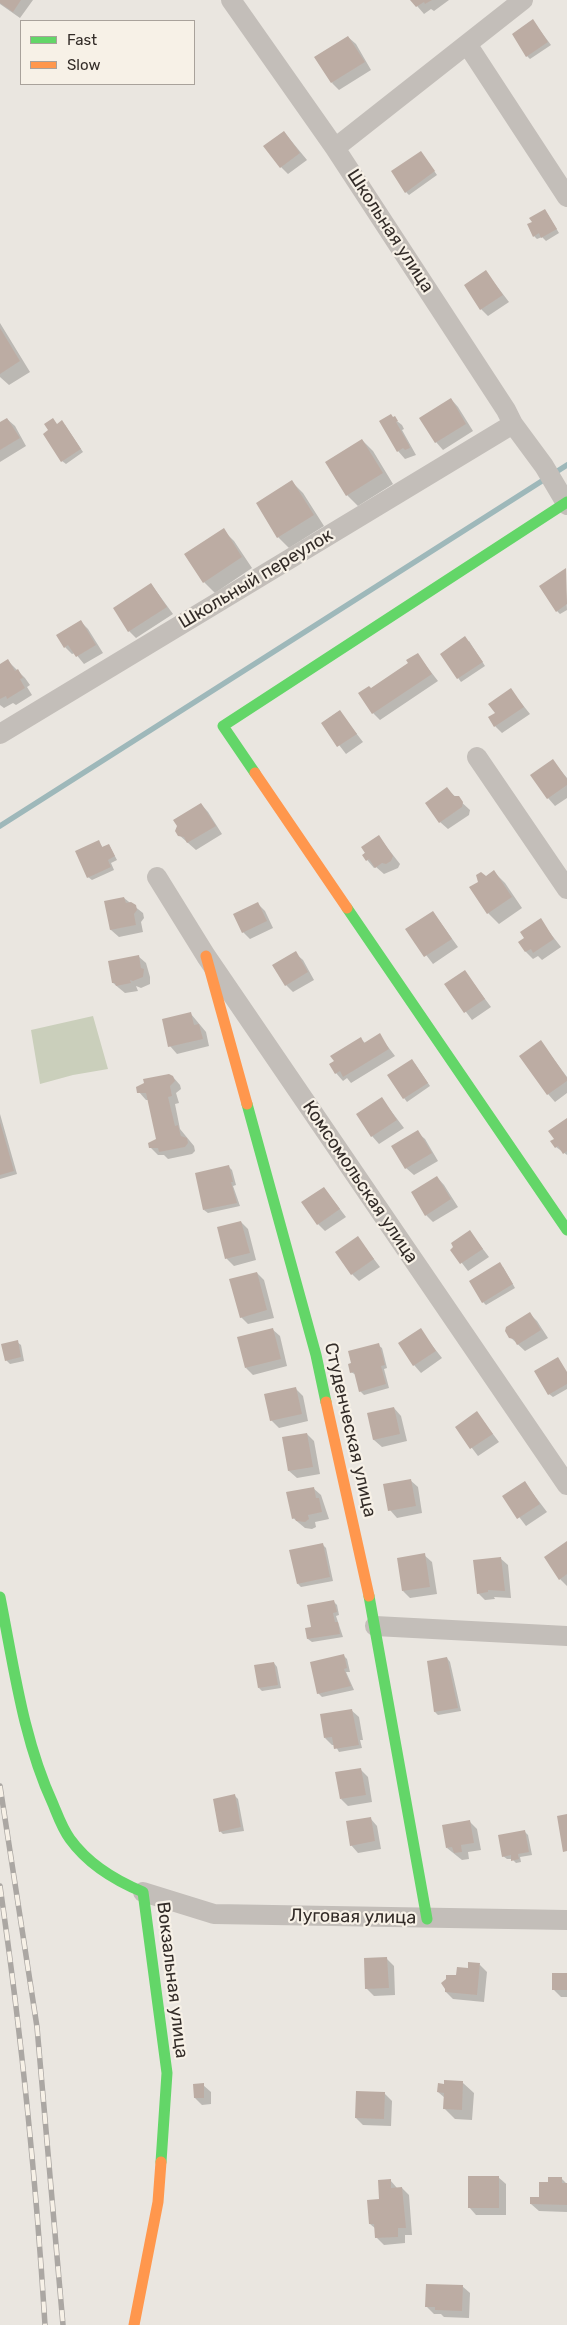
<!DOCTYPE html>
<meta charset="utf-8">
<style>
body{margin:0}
#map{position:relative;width:567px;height:2325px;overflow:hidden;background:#eae6e0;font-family:Rubik,sans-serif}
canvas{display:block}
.legend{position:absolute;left:20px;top:20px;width:175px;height:65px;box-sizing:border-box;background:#f7f1e7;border:1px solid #a9a29b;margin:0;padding:6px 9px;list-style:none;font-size:15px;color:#332c28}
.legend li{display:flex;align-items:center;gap:10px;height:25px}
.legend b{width:25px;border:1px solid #a9a29b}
</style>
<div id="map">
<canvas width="567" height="2325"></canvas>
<ul class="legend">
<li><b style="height:6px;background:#63d668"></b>Fast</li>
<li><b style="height:6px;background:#ff974d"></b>Slow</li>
</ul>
</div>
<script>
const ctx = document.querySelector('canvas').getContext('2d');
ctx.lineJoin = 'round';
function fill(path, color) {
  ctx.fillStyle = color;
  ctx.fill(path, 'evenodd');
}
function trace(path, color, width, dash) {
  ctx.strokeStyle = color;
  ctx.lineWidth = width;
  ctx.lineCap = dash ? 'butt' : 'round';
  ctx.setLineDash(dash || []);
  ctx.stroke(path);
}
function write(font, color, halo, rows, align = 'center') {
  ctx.font = font + ' Rubik,sans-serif';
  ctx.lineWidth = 4.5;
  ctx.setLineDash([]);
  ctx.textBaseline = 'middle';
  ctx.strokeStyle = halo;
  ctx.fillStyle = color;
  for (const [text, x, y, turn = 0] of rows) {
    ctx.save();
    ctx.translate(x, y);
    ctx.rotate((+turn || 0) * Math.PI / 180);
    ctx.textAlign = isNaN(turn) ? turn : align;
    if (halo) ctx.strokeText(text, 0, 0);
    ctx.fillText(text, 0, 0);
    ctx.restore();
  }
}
fill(new Path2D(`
 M93,1016L108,1069L73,1075L40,1084L31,1030Z`), '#cacfbb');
fill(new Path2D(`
 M0,0H33L20,18L0,4Z
 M412,0H449L434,11L431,9L424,14Z
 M533,21L551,45L530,59L527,56Z
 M348,37L356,44L371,70L339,90L332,83Z
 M284,132L307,160L288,174L281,167Z
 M421,152L437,175L409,195L406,192Z
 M545,210L559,233L546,241L542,237L537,239L534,236L533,222Z
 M486,272L509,302L488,316L481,309Z
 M0,323L30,372L9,385L0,377Z
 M451,399L458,407L473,431L443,450L436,442Z
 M393,418L402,425L404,429L402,430L416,455L405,459L398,451Z
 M7,419L15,426L26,446L0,462V424Z
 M57,425H65L83,452L66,464L62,461Z
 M362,440L373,451L393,484L358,506L347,495Z
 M292,482L303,493L324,526L289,548L278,537Z
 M223,530L234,541L252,568L215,593L204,582Z
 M565,570L567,610L560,614L557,611Z
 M151,584L173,614L136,638L129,631Z
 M80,621L88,629L103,653L84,664L75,653L72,654L65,647Z
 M469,641L485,666L461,682L441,654Z
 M417,654L438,681L380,720L373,713L371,689L409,663Z
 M8,661L25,678L30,685L27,687L32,695L16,705L13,703L4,708L0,705V665Z
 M511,690L530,714L502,733L495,726L496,713Z
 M339,711L363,742L346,754L322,723Z
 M553,761L567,778V798L555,806L548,798Z
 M447,789L470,810L469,815L448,829L440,822Z
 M201,804L208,812L222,834L196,850L179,835Z
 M379,837L400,864L398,868L384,874L376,867L374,868L363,855Z
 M99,842L103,848L109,845L117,860L111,863L114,870L92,880L88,877Z
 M494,872L505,883L522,908L499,924L488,913Z
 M124,898L143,913L144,918L141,922L143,932L119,937L111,930L105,902Z
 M257,903L265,911L273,928L250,939L243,932Z
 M433,912L458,947L433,964L407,930Z
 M540,920L561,947L542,960L538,956L533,959L526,952V939Z
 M295,953L303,960L314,980L293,992L286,985Z
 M138,956L146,963L150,977V984L141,988L136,986L138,991L125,993L113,983Z
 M465,972L491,1007L472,1020L446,985Z
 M191,1014L206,1032L209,1046L177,1054L170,1046Z
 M379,1035L395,1056L351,1083L347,1078L343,1081L336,1073L360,1038L366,1044Z
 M541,1042L567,1077V1093L555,1102L548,1094Z
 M415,1064L430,1086L407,1102L404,1098Z
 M173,1077L180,1085L181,1089L176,1093L179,1103L175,1104L180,1129L194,1146L195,1151L192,1154L168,1159L164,1155H158L150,1147L158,1139L149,1100H146L139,1092Z
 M382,1099L404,1128L379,1144L372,1136Z
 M0,1114L17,1174L0,1179Z
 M567,1120V1155L556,1147L555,1139Z
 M417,1132L425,1139L438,1161L414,1175L406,1168Z
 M229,1167L232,1170L236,1185L233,1186L240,1206L208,1213L204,1210Z
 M437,1177L444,1185L458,1207L433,1222L426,1215Z
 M324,1188L346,1217L325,1231L318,1224Z
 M241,1222L248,1229L256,1260L234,1266L227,1259L218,1228Z
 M470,1232L489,1257L468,1271L452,1250Z
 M358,1238L380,1267L359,1281L352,1274Z
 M503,1267L515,1288L486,1305L483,1302Z
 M257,1273L264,1280L274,1318L248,1324L241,1317Z
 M530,1314L537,1321L548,1338L525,1351L510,1337Z
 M272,1329L280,1336L287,1366L253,1375L246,1368Z
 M420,1330L442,1358L421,1373L414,1365Z
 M17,1342L21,1345L24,1361L10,1364L6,1360Z
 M378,1345L382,1348L387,1368L384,1369L389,1388L364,1395L360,1391L356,1375L351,1372Z
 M567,1372V1389L553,1397L549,1394Z
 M296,1389L303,1396L308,1421L279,1428L271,1420Z
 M394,1408L401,1416L407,1441L382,1447L374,1440L368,1414Z
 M477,1413L499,1442L478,1456L456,1427Z
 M307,1434L314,1441L320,1474L297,1478L289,1471Z
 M410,1480L418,1487L422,1513L397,1518L390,1510Z
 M525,1483L547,1512L526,1526L504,1497Z
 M313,1488L321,1495L329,1519L315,1522L316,1527L312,1529L305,1528L293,1518Z
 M567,1543V1586L560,1579Z
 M322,1544L326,1548L333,1581L301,1587L298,1584Z
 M424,1555L432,1562L437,1594L410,1598L403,1591Z
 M500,1558L508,1565L511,1598L494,1597L495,1599L485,1600L478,1593Z
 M334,1602L337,1605L339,1615L336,1616L343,1637L312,1642L308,1639L307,1629L312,1628Z
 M344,1656L347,1659L350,1672H346L354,1690L322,1697L318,1693Z
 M447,1658L450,1662L461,1711L438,1715L435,1712Z
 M274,1663L277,1667L281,1688L262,1691L259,1688Z
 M351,1710L359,1717L363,1740H360L362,1748L339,1752L335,1745H332L325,1738Z
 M360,1769L368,1777L372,1802L348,1806L341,1799Z
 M235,1796L238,1799L244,1831L223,1834L220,1831Z
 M370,1818L377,1826L381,1849L358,1853L351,1845Z
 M470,1822L477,1829L481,1850L468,1852L469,1859L462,1860L447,1848Z
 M525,1832L528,1835L532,1855L520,1857L521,1862L516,1863L512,1859H507L503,1856Z
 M387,1959L394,1966L395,1995L374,1996L366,1988Z
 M480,1965L487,1972L484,2002L453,1999L446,1992L457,1976Z
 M567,1974V1997H561L553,1989Z
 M463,2083L474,2093L472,2120L455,2119L444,2108L445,2098L438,2092Z
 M203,2085L211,2092V2104L202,2105L195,2098Z
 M384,2093L392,2101L391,2126L363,2125L356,2118Z
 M498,2177L506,2184V2215H476L469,2207Z
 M561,2178L567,2184V2212L539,2211L531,2204L541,2198L549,2184Z
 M390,2180L397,2188H402L409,2195L412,2235H405V2243L384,2245L376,2237V2229L370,2224Z
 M462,2286L470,2293L469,2318L444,2317L441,2314H434L427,2307Z`), '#0003');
trace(new Path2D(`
 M0,826L567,465`), '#9eb8ba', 5.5);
fill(new Path2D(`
 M0,0H21L13,12L0,3Z
 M410,0H432L425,4L424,2L416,7Z
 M533,19L548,42L526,57L512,34Z
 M348,36L365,62L331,83L314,57Z
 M284,131L300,153L280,168L263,146Z
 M421,151L435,171L405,193L391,171Z
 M545,209L557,229L541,238L539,233L533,237L527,224L532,222L529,218Z
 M486,270L503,295L480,310L464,285Z
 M0,328L20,361L0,374Z
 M451,398L466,424L435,443L419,418Z
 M391,414L393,417L395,416L398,421L396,422L409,445L410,448L405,450L403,448L397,452L379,421Z
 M7,418L20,438L0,450V422Z
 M53,418L57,424L62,420L81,449L61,462L43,434L48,430L44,424Z
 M362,439L383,473L346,496L325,462Z
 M292,480L314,515L277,538L256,503Z
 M224,528L242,557L203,583L184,554Z
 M566,568L567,604L556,612L539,586Z
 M151,583L167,607L128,632L113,608Z
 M81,620L96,645L76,657L68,645L64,648L56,635Z
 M465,636L483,662L457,679L440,654Z
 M418,653L432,674L372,714L358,693L369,686L371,688L408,663L406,660Z
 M8,659L15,671L18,669L23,678L20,679L25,688L7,699L6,696L0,699V664Z
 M511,688L524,707L494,727L488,717L495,713L488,704Z
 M340,710L357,734L337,747L321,723Z
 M553,759L567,779V785L547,799L530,775Z
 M447,787L454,796H459L463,802L462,807L439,823L425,803Z
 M201,803L216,826L187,843L184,837L178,836L175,831L177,826L173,820Z
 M379,835L393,856L391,861L386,864L382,863L375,868L369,859L366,861L362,855L365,853L361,847Z
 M99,840L102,847L109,844L115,856L108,860L111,867L87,878L75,851Z
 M494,870L512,897L487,914L469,887L478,882L476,875L481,872L486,876Z
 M124,897L126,903L131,902L136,905L137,910L134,914L136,925L110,930L104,901Z
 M258,902L267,921L242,933L233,914Z
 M433,911L452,939L424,957L405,929Z
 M541,918L554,939L533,953L531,949L525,952L518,942L524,938L520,932Z
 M296,951L308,972L285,986L272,965Z
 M139,955L141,968L144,969L143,977L133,981L130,980L131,983L116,986L115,983H112L108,961Z
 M465,970L485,999L464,1013L444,984Z
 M191,1012L194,1025L199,1024L203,1039L168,1047L162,1019Z
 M380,1033L389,1049L343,1077L340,1071L335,1074L329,1064L334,1061L330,1056L361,1037L364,1043Z
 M541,1040L567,1078V1081L547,1095L519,1056Z
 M412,1059L428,1083L403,1099L387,1075Z
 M169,1074L173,1076L175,1081L170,1086L172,1096L168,1097L175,1126L178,1125L181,1136L187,1138L188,1143L185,1147L159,1152L158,1148H149L148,1143L156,1139L146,1093H137L136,1087L144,1083L143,1079Z
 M382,1097L397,1120L371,1137L356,1114Z
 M567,1118V1151L563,1154L558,1146L555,1148L550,1141L554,1139L548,1131Z
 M0,1122L14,1171L0,1175Z
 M418,1130L432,1153L405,1169L391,1146Z
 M229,1165L233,1182H231L237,1203L203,1210L195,1173Z
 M437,1176L451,1199L425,1216L411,1192Z
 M324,1187L340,1209L317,1225L301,1202Z
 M241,1221L250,1253L225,1259L217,1227Z
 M470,1230L483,1249L460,1264L450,1250L453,1247L451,1243Z
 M358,1236L374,1259L351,1275L335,1252Z
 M500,1262L513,1284L482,1303L469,1281Z
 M257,1272L267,1310L240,1318L229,1279Z
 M530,1312L541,1330L517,1345L514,1339L509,1338L505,1331L506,1327Z
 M273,1328L281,1359L245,1368L237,1337Z
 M421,1328L436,1351L413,1366L398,1343Z
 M18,1340L21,1357L5,1361L1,1344Z
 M379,1343L385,1365L381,1366L386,1384L359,1392L354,1372L350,1373L348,1364L351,1363L348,1351Z
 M558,1357L567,1372V1384L548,1395L534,1371Z
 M296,1387L302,1414L270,1421L264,1394Z
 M394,1407L400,1434L373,1440L367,1413Z
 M477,1411L493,1434L470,1449L455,1427Z
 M307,1433L313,1467L288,1471L282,1437Z
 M411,1479L416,1506L388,1511L383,1484Z
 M525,1481L540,1504L517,1519L502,1496Z
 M314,1487L316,1498H319L322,1512L308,1515L309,1519L305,1522L296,1521L295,1518L292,1519L286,1492Z
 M567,1541V1574L559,1580L544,1557Z
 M323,1543L330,1577L297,1584L289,1550Z
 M425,1553L430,1587L402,1591L397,1558Z
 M501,1557L505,1591L488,1590V1592L477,1594L473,1560Z
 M334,1600L337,1612L333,1613L335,1622H338L340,1634L307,1639L305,1628L311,1627L307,1605Z
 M344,1654L347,1668L344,1669L351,1686L317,1694L310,1662Z
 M447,1657L458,1708L434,1712L427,1661Z
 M274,1662L278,1685L258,1688L254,1665Z
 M352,1709L359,1745L334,1749L332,1737L324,1738L320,1714Z
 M361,1768L366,1795L340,1799L335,1772Z
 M235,1794L241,1827L219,1832L213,1799Z
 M567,1814V1851L563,1852L557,1816Z
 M371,1817L375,1841L350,1846L346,1821Z
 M470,1820L474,1843L461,1845L462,1852L454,1853L452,1847L446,1848L442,1825Z
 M525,1830L529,1852L518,1854L519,1859L511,1861V1855L502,1857L498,1835Z
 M387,1957L389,1988L365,1989L364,1958Z
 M468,1962L480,1963L477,1995L445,1992V1989L441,1983L446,1979V1975H456L457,1967L468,1968Z
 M552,1973H567V1990H552Z
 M444,2080L463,2081L462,2110L443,2109L444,2093L437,2092L438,2083L444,2084Z
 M204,2083V2098H194L193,2084Z
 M356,2091L385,2092L384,2119L355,2118Z
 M468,2176H499V2208H468Z
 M548,2177H562V2183H567V2205L530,2204V2197H539V2182H548Z
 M391,2179V2188L402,2187L406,2228H398V2237L375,2238L374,2224H369L367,2200L379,2199L378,2180Z
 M426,2284L463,2285L462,2311L435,2310V2307H425Z`), '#bcaca3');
trace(new Path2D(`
 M231,0L335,148L506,410L513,424L544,466L567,505
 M467,44L567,197
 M335,148L523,0
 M0,734L513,424
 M477,757L567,889
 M157,877L206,956L567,1485
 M375,1626L567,1636
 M143,1892L214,1914L567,1920`), '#c3beb9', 20);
trace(new Path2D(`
 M255,773L223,726L567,502
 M347,908L567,1230
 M247,1104L316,1355L326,1402
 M369,1596L427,1919
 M0,1597C14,1667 23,1739 53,1804C58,1816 62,1828 70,1839C88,1864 114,1880 143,1892L167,2073L161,2162`), '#63d668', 11);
trace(new Path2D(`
 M255,773L347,908
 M206,956L247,1104
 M326,1402L369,1596
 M134,2325L158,2202L161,2162`), '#ff974d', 11);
const rail = new Path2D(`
 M0,1786L37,2027L63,2325
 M0,1886C21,2032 36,2178 45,2325`);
trace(rail, '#aba7a3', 5.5);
trace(rail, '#f7f1e7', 4, [11]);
write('18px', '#332c28', '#f7f1e7', [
 ["Школьная улица",390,231,57],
 ["Школьный переулок",256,579,-31],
 ["Комсомольская улица",360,1182,56],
 ["Студенческая улица",350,1430,77],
 ["Луговая улица",353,1917,1],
 ["Вокзальная улица",172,1980,83]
]);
</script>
